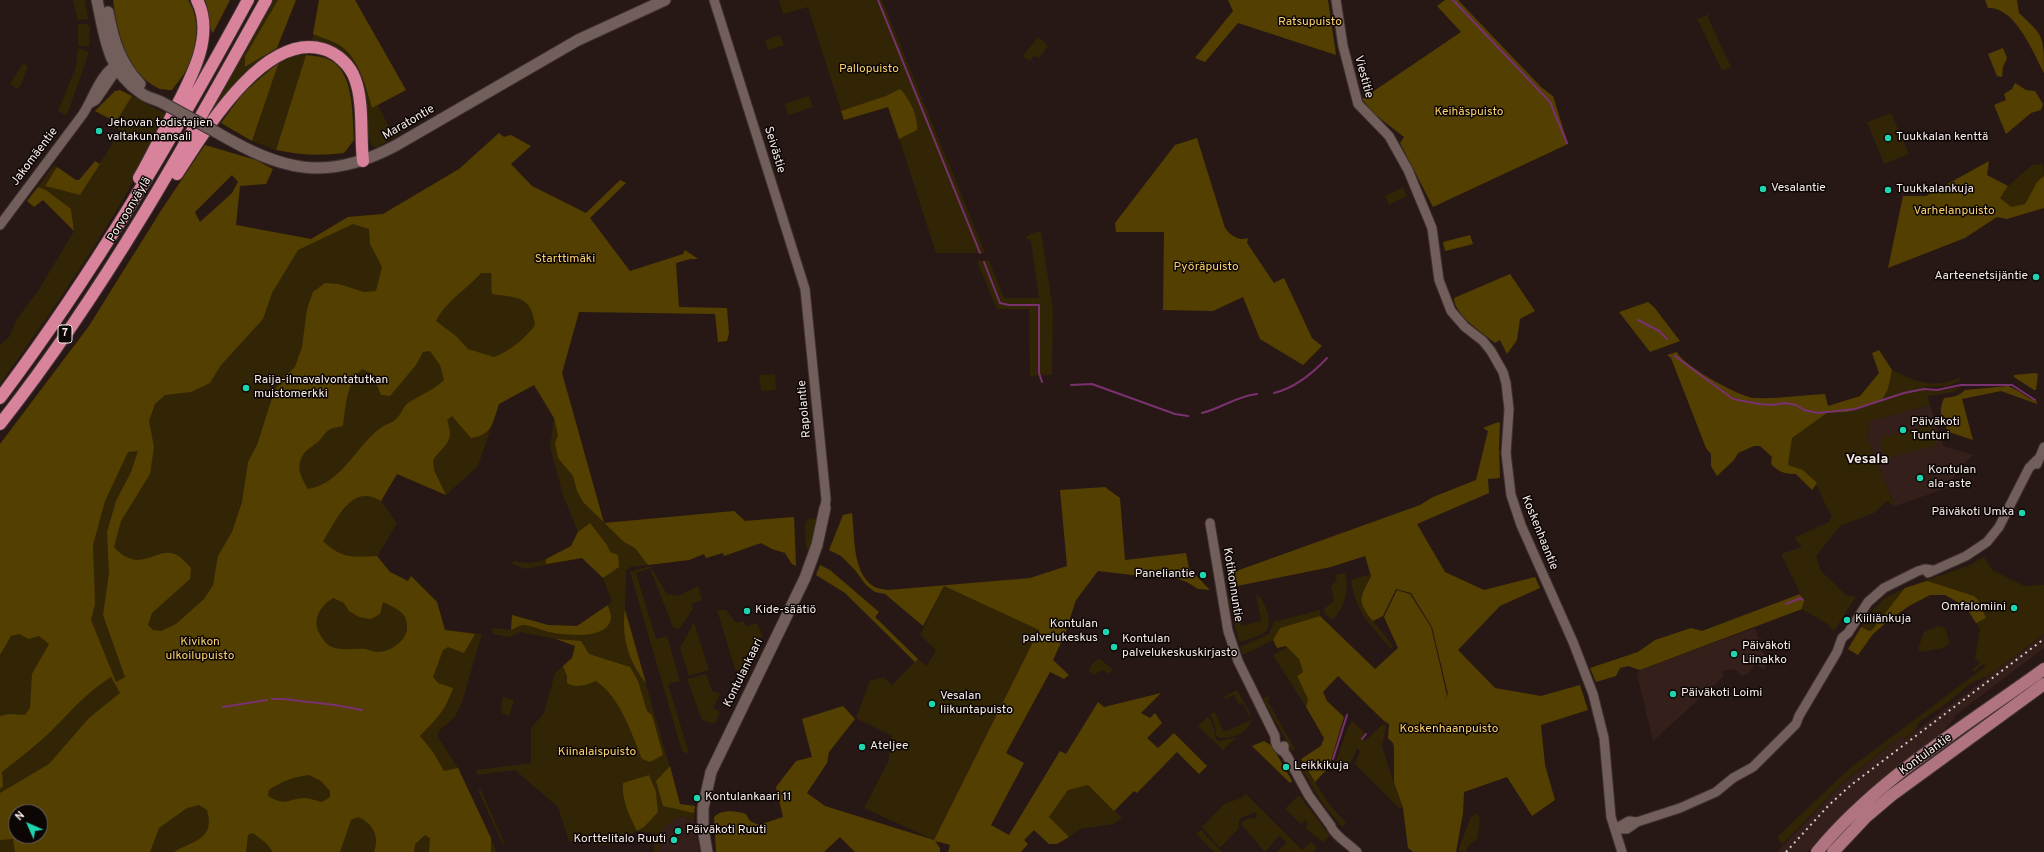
<!DOCTYPE html>
<meta charset="utf-8">
<style>
body{margin:0}
#map{position:relative;width:2044px;height:852px;overflow:hidden;background:#281815;font-family:Overpass,sans-serif}
canvas{display:block}
.north{position:absolute;left:8px;top:804px;width:40px;height:40px;box-sizing:border-box;background:#0c0605;border:1px solid #6a6260;border-radius:50%;rotate:315deg;font-size:11px;font-weight:700;line-height:16px;text-align:center;color:#f6ebe9}
.north::after{content:'';display:block;margin:auto;width:14px;height:18px;background:#1fd5b0;clip-path:polygon(50% 0,100% 100%,50% 72%,0 100%)}
</style>
<div id="map">
<canvas width="2044" height="852"></canvas>
<div class="north">N</div>
</div>
<script>
const ctx = document.querySelector('canvas').getContext('2d');
ctx.lineJoin = 'round';
function fill(path, color) {
  ctx.fillStyle = color;
  ctx.fill(path, 'evenodd');
}
function trace(path, color, width, dash) {
  ctx.strokeStyle = color;
  ctx.lineWidth = width;
  ctx.lineCap = dash ? 'butt' : 'round';
  ctx.setLineDash(dash || []);
  ctx.stroke(path);
}
function write(font, color, halo, rows, align = 'center') {
  ctx.font = font + ' Overpass,sans-serif';
  ctx.lineWidth = 3;
  ctx.setLineDash([]);
  ctx.textBaseline = 'middle';
  ctx.strokeStyle = halo;
  ctx.fillStyle = color;
  for (const [text, x, y, turn = 0] of rows) {
    ctx.save();
    ctx.translate(x, y);
    ctx.rotate((+turn || 0) * Math.PI / 180);
    ctx.textAlign = isNaN(turn) ? turn : align;
    if (halo) ctx.strokeText(text, 0, 0);
    ctx.fillText(text, 0, 0);
    ctx.restore();
  }
}
fill(new Path2D(`
 M1930,405L1943,446L1973,455L1959,469L1947,488L1895,506L1868,440L1869,421Z
 M1755,628L1766,660L1765,670L1755,664L1750,672L1742,676L1734,669L1722,671L1723,677L1653,741L1637,674L1640,670Z
 M2044,635V648L1949,720L1957,715L1945,729L1858,799L1807,852H1777L1842,784L1901,736L1904,740Z
 M681,816L694,820L700,852H660L662,828Z`), '#351f1b');
fill(new Path2D(`
 M73,0H85L88,19L78,20Z
 M273,0H278L245,56L246,67L277,48L275,54L210,122L206,120Z
 M779,0H882L985,253H936L889,107L844,120L808,7L783,14Z
 M1709,14L1708,18L1731,67L1722,71L1699,22L1696,20Z
 M78,24H87L90,27L89,46H78Z
 M313,34C322,38 334,41 341,47C360,61 366,88 372,108L378,105L392,133L404,127V131L376,148L372,146L369,139L366,138L362,106L337,53L312,41Z
 M780,35L784,45L768,50L765,40Z
 M1038,37L1048,46L1039,58L1034,55L1030,61L1023,56Z
 M78,48L89,52L68,112L65,115L58,111L76,67Z
 M306,55L276,150L252,141L279,62L292,56Z
 M23,63L28,66L21,85L17,89L10,84Z
 M132,96L168,115C157,136 146,159 134,180C94,251 47,318 0,384V345L9,337L17,319L38,291L74,231L71,209L46,190L38,187L54,165L57,167L45,186L80,195L119,133L116,122Z
 M809,96L813,107L788,115L785,104Z
 M1891,113L1909,154L1884,164L1867,122Z
 M2043,164L2044,176L2037,182L2025,204L2011,208L2000,198L2008,186L2032,165Z
 M459,169L579,312L562,373L604,523L734,511L745,521L794,517L796,566L792,564L785,553L772,549L761,543L724,556L723,553L706,558L704,554L689,560L630,567L626,571L625,610L680,804L695,806L694,820L681,816L662,828L660,852H654L655,833L637,831L609,845L569,841L558,807L515,770L478,775L476,770L531,763V728L544,713L555,673L572,658L575,646L556,639L520,632L510,637L493,634L492,628L511,630L512,615L548,625L577,626L612,602L603,578L582,558L525,569L510,563L516,561C530,567 559,557 571,546C574,543 576,536 578,532L563,495L550,447L554,418L534,385L499,404L478,466L446,495L397,474L381,501L397,523L377,557L390,572L408,581L411,576L437,602L445,630L482,634L462,702L455,717L440,729L437,736L458,768L497,852H0V444L89,326L132,256L236,225L311,239L348,217L383,214ZM16,812H40V836H16Z
 M1403,187L1407,196L1389,205L1385,196Z
 M1041,231L1053,310L1052,375L1030,376L1029,309H997L977,261H989L1004,298H1039L1031,242L1025,237L1033,233Z
 M1892,370C1916,382 1933,389 1959,378L1962,380L1948,386L1925,387L1926,390L1937,391L1961,387L1954,392L1928,396L1930,405L1869,421L1868,440L1895,507L1887,501L1874,513L1840,526L1816,556L1821,571L1847,596H1856L1834,631L1826,623L1802,609L1804,601L1781,554L1802,547L1794,538L1829,522L1832,516C1816,491 1820,475 1788,465L1792,438L1827,413L1847,412L1888,389Z
 M775,374L776,390L761,391L759,375Z
 M1932,425L1937,445L1884,459L1880,441L1883,437Z
 M809,518L815,519L818,522L812,549H806L805,524Z
 M1984,557L1992,570L2024,586L2044,585V634L1990,675L1971,683L1942,707L1920,721L1914,732L1904,739L1901,736L1842,783L1783,844L1778,840V836L1849,769L1986,666L1983,664L1974,672L1972,670L1980,663L1975,659L1980,629L1965,606L1945,595H1930L1909,606L1889,620L1873,634L1858,655L1848,649L1870,613L1885,598L1905,588L1970,565Z
 M650,566L667,594L679,596L698,586L702,600L691,604L693,609L679,629L673,627L650,568L636,573L656,639L667,636L680,681L668,684L689,754L682,751L630,572Z
 M1345,573C1349,592 1345,605 1333,620L1325,614L1324,609L1334,601L1331,587L1337,580L1335,575Z
 M1371,574L1361,595L1364,610L1393,646L1391,649C1370,623 1356,614 1351,580Z
 M944,586L1039,630L934,840L864,808L888,762L892,736L856,718L870,681L883,677L892,685L918,659L927,666L936,650L920,635Z
 M1256,595C1264,596 1273,623 1267,630C1261,637 1247,639 1239,642L1229,599H1235L1241,626L1261,621Z
 M717,610H726L736,623L743,621L746,626L757,623L762,635L746,674L735,669Z
 M1320,610V616L1280,628L1273,640L1243,655L1240,647L1269,634L1274,622Z
 M694,623L709,670L689,676L680,648Z
 M1938,626L1945,628L1950,643L1944,648L1920,652L1918,649L1924,632Z
 M1287,647L1299,659L1303,672L1297,676L1308,699L1306,707L1273,655Z
 M1100,659L1112,669L1110,674L1102,670L1094,675L1089,672C1089,666 1095,660 1100,659Z
 M706,674L712,691L720,694L713,708L720,712L715,724L702,720L687,679Z
 M1237,690C1244,705 1262,721 1241,733C1236,736 1226,739 1219,738L1216,735L1215,725L1210,714L1215,712L1223,731L1226,730L1227,731L1251,720L1243,703L1239,704L1234,695L1225,699L1224,697Z
 M1268,696L1270,698L1267,700L1295,749L1292,751L1263,699Z
 M503,697L514,700L509,716L502,713L501,705Z
 M1208,716L1213,725L1216,740L1220,741L1237,737L1223,750L1198,726Z
 M1352,721L1365,733L1362,738L1365,741L1382,725H1386L1382,747L1402,806L1400,809L1355,764L1360,751L1357,748L1352,760L1342,772L1335,764L1347,730Z
 M1304,765L1328,803L1346,823L1342,827L1323,804L1300,766Z
 M1088,785L1122,818L1113,824L1080,829L1069,837L1049,817L1067,790Z
 M478,790H481L504,842L503,845Z
 M1246,794L1302,850L1311,842L1317,848L1313,852H1277L1287,842L1279,836L1265,852L1241,824L1246,819L1257,818L1255,812L1239,819V828L1220,848L1202,827L1224,804L1241,798Z
 M1299,795L1330,836L1323,842L1305,828L1308,824L1305,820L1301,824L1285,809Z
 M1476,813L1480,819L1477,839L1470,844L1465,852L1458,851L1470,819Z
 M1201,830L1222,852H1214L1196,834Z`), '#312506');
fill(new Path2D(`
 M113,0H188C201,20 197,46 188,67C184,75 177,83 172,90C167,90 160,90 156,87C126,71 117,30 113,0Z
 M205,0H230L213,33C207,26 210,10 205,0Z
 M278,0H296L277,48L245,67V56Z
 M319,0H355L406,90L372,108C366,88 360,61 342,47C334,41 322,38 313,34Z
 M1228,0H1328L1336,55L1238,23L1205,62L1195,58L1233,11Z
 M1445,0H1458L1542,88L1553,96L1568,144L1433,207L1400,143L1404,137L1373,113L1362,99L1461,32L1437,6Z
 M1985,0H2017L2019,13C2044,36 2044,36 2044,73C2034,54 2015,6 1988,8Z
 M2003,48L2007,58L2003,67L2002,77L1997,76L1988,54Z
 M306,55C312,56 319,56 325,58C355,67 352,115 354,140L344,153C320,156 299,155 276,150Z
 M279,62L252,141L221,123L243,93Z
 M2015,83L2026,90L2035,91L2043,104L2041,110L2031,113L2006,134L1994,105L2006,100L2004,94L2012,89Z
 M900,89C910,99 918,116 917,130L899,139L888,107L844,120L841,111L886,96Z
 M120,90L132,96L116,122L95,111L115,91Z
 M499,133L504,137L511,135L531,146L511,164L532,186L586,213L620,180L626,183L590,218L630,271L683,254L685,250L698,259H690L676,263L679,307L727,308L729,333L727,341L718,342L715,314L579,312L562,373L604,523L734,511L745,521L794,517L796,566L792,564L785,553L772,549L761,543L724,556L723,553L706,558L704,554L689,560L648,565L635,548L624,542L583,502L577,491L573,476L558,458L555,444L558,435L554,418L534,385L499,404C493,421 493,435 471,438L452,416L447,420C455,442 445,444 433,460L434,470L446,495L397,474L381,501C351,482 336,521 323,541C342,559 352,557 377,556L390,572L408,581L411,576L437,602L445,630L475,634L464,653L448,647L443,650L433,677L438,683L453,688C444,713 437,718 420,736L433,752L444,771L458,768L491,838V852H429L430,838L425,835L415,844L414,852H374C380,837 373,823 358,817L351,820L340,852H273L266,843L253,833L248,835L246,852H174C192,841 216,840 207,810L199,805L187,808L159,828L150,852H15L13,839L0,840V793L49,764L89,718L120,693L111,677C83,695 70,713 47,735C33,748 17,760 2,772L3,786L0,789V716L9,714L25,715L30,708L32,674L49,644L39,636L29,639L19,634L11,636L0,655V444L89,326L162,209L205,145L256,160L273,169L266,184L240,186L236,225L311,239L348,217L383,214L459,169ZM232,175L238,182L232,193L200,222L195,212ZM353,224L369,229L370,244L382,267L376,291L364,292L339,284L325,283L313,292L307,309L302,347L295,367L283,378L274,392L257,445L248,462L242,502L232,532L218,556L213,585L204,599L176,624L161,631L153,630L148,625L152,613L190,579L191,568C187,564 184,560 180,557C159,541 142,578 114,547L121,521L150,474L154,447L149,421L155,404L165,395L191,392L210,383L221,365L263,319L272,293L298,250ZM481,273H491C492,277 491,288 492,294C517,298 531,295 535,325C524,340 511,350 494,357L468,349L456,336L436,321C446,301 467,289 481,273ZM430,351L440,365L444,380C434,390 420,395 408,403C402,408 401,416 395,420C392,423 386,424 382,427C355,446 343,483 308,489C300,476 295,465 305,452C309,448 314,445 318,442C330,429 324,430 343,426C346,405 346,384 362,369L373,374L381,395L390,396L416,365L423,352ZM138,451L131,472L116,501L107,532L109,573L103,615L125,677L116,682L91,620L95,604L93,545L105,501L128,452ZM333,598L344,603L349,611L359,617L371,619L380,614L383,602C397,609 408,612 407,629C406,641 390,652 378,652C374,652 370,650 366,649C354,648 343,651 332,647C327,645 324,641 321,636C311,621 319,607 333,598ZM309,775L321,781L330,791V797L322,802C317,801 310,798 304,798C287,799 287,807 268,796L269,790C282,781 293,777 309,775ZM16,812H40V836H16Z
 M1197,138L1225,228C1231,236 1238,241 1248,238L1247,243L1274,283L1284,278L1312,338L1322,346L1303,365L1260,339L1243,297L1213,311L1163,310L1164,232H1116L1115,223L1175,145Z
 M95,161L100,164L80,195L45,186L57,167L76,180H79Z
 M1989,161L1987,175L2008,186L2000,198L2011,207L2025,204L2037,182L2044,176V208L2007,219L1997,217L1965,238L1888,268L1903,196H1926Z
 M38,187L46,190L71,209L74,231L43,200L34,207L27,201Z
 M1470,235L1473,244L1445,251L1443,242Z
 M1510,274L1535,311L1520,319L1517,340L1507,354L1500,340L1495,343C1483,333 1454,315 1454,298Z
 M1648,302L1654,307L1680,341L1650,352L1619,312Z
 M1879,350L1892,370L1888,389L1882,400L1847,412L1827,413L1792,438L1788,465L1803,470L1817,483L1812,490L1796,474C1784,474 1779,472 1771,464L1772,457L1760,446H1754L1738,453L1734,460L1717,476L1711,466V454L1706,448L1671,358L1667,355L1677,352C1682,365 1741,398 1755,398C1778,399 1802,395 1825,394L1828,406L1860,396L1879,373L1872,353Z
 M2035,373L2038,374L2036,390H2034L2014,377V375Z
 M2008,386C2019,390 2027,398 2037,402V404L2001,391L1962,399L1973,440L1949,432C1941,420 1938,410 1944,398C1953,397 1959,396 1965,390Z
 M1498,422L1500,423L1499,448L1500,478L1488,479L1489,493L1417,524L1445,572L1484,590L1535,577L1540,588L1500,606L1458,650L1495,688L1541,696L1580,685L1588,710L1541,725L1545,765L1555,800L1532,816L1507,777L1464,792L1463,813L1456,852H1413L1408,848L1403,808L1394,782V748L1393,743L1388,738L1389,724L1384,721L1338,676L1323,692L1327,701L1344,717L1329,767L1315,782L1301,759L1321,746L1324,738L1306,707L1308,699L1297,676L1303,672L1299,659L1286,646L1277,648L1273,640L1280,628L1320,616L1375,669L1398,648L1384,617L1397,590L1410,594L1431,627L1447,695L1444,702L1448,694L1432,627L1411,593L1396,589L1383,616L1373,621C1356,601 1360,597 1371,576L1365,556L1331,567L1232,587L1228,574L1420,505L1433,497L1476,480L1488,431L1483,428Z
 M1105,487L1120,498L1125,560L1186,553L1189,568L1210,590L1198,589L1187,582L1172,577L1141,576L1098,571L1076,600L1065,634L1053,660L1069,675L1064,679L1050,672L1006,753L1024,763L991,825L1009,835L1060,751L1066,754L1098,702L1104,707L1161,693L1141,713L1150,718L1155,713L1162,723L1147,738L1158,748L1174,733L1207,766L1199,774L1177,752L1137,793L1134,791L1114,811L1088,785L1068,790L1049,817L1069,837L1057,844H1049L1034,830L1024,840L1028,844L1021,852H948L950,845L935,841L940,848V852H855L840,837L824,852H716L714,817C722,809 736,811 746,814L750,821L759,825L783,817L776,787L796,761L812,757L802,719L843,706L855,719L829,752L827,763L807,793L825,806L934,840L1039,630L944,586L923,626L885,594L875,592L866,585L855,570L841,556L829,550L843,515L852,513C855,536 852,572 873,586C877,589 883,589 888,590L1030,578L1067,566L1060,490Z
 M590,523L607,545L610,552L618,555L619,567L603,578L582,558L546,564V559L571,546L578,532Z
 M820,565L830,570L879,612L875,617L918,659L915,662L845,593L816,575Z
 M1927,581L1974,596L1978,600L1986,618L1976,623L1965,606L1945,595H1930L1909,606L1889,620L1873,634L1858,655L1848,649L1861,627L1869,631L1872,630L1905,588Z
 M1800,594L1804,601L1802,609L1640,670L1628,666L1620,668L1616,676L1596,682L1590,668L1638,652L1655,640L1691,628L1702,631Z
 M608,605C608,608 611,613 611,617C610,641 563,635 549,632C541,630 533,626 525,625C520,625 515,628 511,630L512,615L548,625L577,626Z
 M625,610L646,683C629,663 621,636 625,610Z
 M556,639L581,641L589,654L630,667L638,681L647,711L652,715L663,755L650,762L642,759C631,733 621,698 596,681C586,685 577,689 567,683V676L563,666L572,658L575,646Z
 M1264,741L1272,746L1292,781L1290,783L1252,746Z
 M670,766L680,804L695,806L694,813L663,806L656,781Z
 M649,775L656,792L658,812L644,827L637,831C630,817 621,799 623,783Z`), '#533f00');
trace(new Path2D(`
 M878,0L980,253
 M1453,0L1550,102L1567,143
 M984,262L1000,303L1009,305H1039V373L1042,382
 M1638,320L1659,331L1667,339
 M1675,356L1733,399L1759,404L1772,405L1785,403L1796,405L1804,410L1818,413L1855,409L1904,393L1924,389L1937,390L1961,385H2012L2035,400
 M1071,385L1092,384L1175,414L1188,416
 M1274,393C1295,388 1312,374 1327,358
 M1202,413C1222,408 1237,396 1257,394
 M1786,604L1801,598L1803,600
 M272,699H283L335,705L362,710
 M223,707L267,700
 M1362,739L1366,734
 M1333,759L1347,715`), '#7a3170', 2);
const tertiary = new Path2D(`
 M714,0L805,289L826,499L825,508
 M1336,0L1343,46L1358,104L1389,136L1408,170L1432,228L1439,280L1451,311L1465,327L1483,341L1491,351L1503,372L1506,383L1509,409L1506,453L1511,495L1521,525L1573,642L1593,694L1604,738L1611,817L1622,852
 M89,104L96,100L120,65
 M0,225L83,114C94,97 100,71 121,62
 M2037,464L2044,447
 M1210,523L1228,631L1238,661L1275,736C1275,744 1277,748 1284,752
 M1928,573L1966,556L1987,542L1999,527L2029,468L2038,459
 M1284,746V752L1287,756L1309,796L1331,826C1333,834 1350,845 1357,852
 M1615,829L1629,821L1637,822L1680,808L1716,792L1733,778L1753,767L1796,724L1799,716L1837,652L1842,638L1848,633L1868,602L1884,588L1918,571L1925,569L1932,570
 M1615,829H1627L1637,822`);
const secondary = new Path2D(`
 M97,0C105,37 107,70 141,93C147,98 156,99 163,103
 M108,12C113,40 120,63 140,84
 M216,132C281,170 325,183 395,146L578,40L665,0
 M707,852L703,829V808L711,772L805,578L817,545L825,508`);
const primary = new Path2D(`
 M1817,852C1878,778 1967,725 2044,669
 M1833,852L1866,817L1892,795L2044,684`);
const motorway = new Path2D(`
 M177,174C204,133 263,32 323,49C337,53 350,65 355,79C364,103 360,136 363,161
 M139,178C150,159 159,140 169,121C186,86 217,39 197,0
 M0,398C94,273 173,138 248,0
 M0,424C104,292 185,146 266,0`);
trace(tertiary, '#3e3231', 11);
trace(secondary, '#3e3231', 13);
trace(primary, '#3e3231', 14);
trace(motorway, '#3e3231', 14);
trace(tertiary, '#725f5b', 9);
trace(secondary, '#725f5b', 11);
trace(primary, '#b07481', 12);
trace(motorway, '#d9829b', 12);
trace(new Path2D(`
 M1786,852L1829,805L1851,785L2044,639`), '#d3c7c5', 2, [2, 4]);
const secondaryBridge = new Path2D(`
 M163,103L216,132`);
trace(secondaryBridge, '#3e3231', 13, []);
trace(secondaryBridge, '#725f5b', 11);
for (const [x, y, r, color] of [
 [99,131,4,"#1fd5b0"],
 [1888,138,4,"#1fd5b0"],
 [1763,189,4,"#1fd5b0"],
 [1888,190,4,"#1fd5b0"],
 [2036,277,4,"#1fd5b0"],
 [246,388,4,"#1fd5b0"],
 [1903,430,4,"#1fd5b0"],
 [1920,478,4,"#1fd5b0"],
 [2022,513,4,"#1fd5b0"],
 [1203,575,4,"#1fd5b0"],
 [2014,608,4,"#1fd5b0"],
 [747,611,4,"#1fd5b0"],
 [1847,620,4,"#1fd5b0"],
 [1106,632,4,"#1fd5b0"],
 [1114,647,4,"#1fd5b0"],
 [1734,654,4,"#1fd5b0"],
 [1673,694,4,"#1fd5b0"],
 [932,704,4,"#1fd5b0"],
 [862,747,4,"#1fd5b0"],
 [1286,767,4,"#1fd5b0"],
 [697,798,4,"#1fd5b0"],
 [678,831,4,"#1fd5b0"],
 [674,840,4,"#1fd5b0"]
]) {
  const dot = new Path2D();
  dot.arc(x, y, r, 0, 2 * Math.PI);
  ctx.fillStyle = color;
  ctx.fill(dot);
  trace(dot, '#0c0605', 1.5);
}
for (const [x, y, w] of [
 [65,334,14]
]) {
  const box = new Path2D();
  box.roundRect(x - w / 2, y - 9, w, 18, 3);
  ctx.fillStyle = '#0c0605';
  ctx.fill(box);
  trace(box, '#f6ebe9', 1);
}
write('bold 11px', '#f6ebe9', null, [
 ["7",65,334]
]);
write('12px', '#fbd26e', '#0c0605', [
 ["Ratsupuisto",1310,23],
 ["Pallopuisto",869,70],
 ["Keihäspuisto",1469,113],
 ["Varhelanpuisto",1954,212],
 ["Starttimäki",565,260],
 ["Pyöräpuisto",1206,268],
 ["Kivikon",200,643],
 ["ulkoilupuisto",200,657],
 ["Koskenhaanpuisto",1449,730],
 ["Kiinalaispuisto",597,753]
]);
write('12px', '#f6ebe9', '#0c0605', [
 ["Viestitie",1363,77,75],
 ["Maratontie",409,123,-30],
 ["Seivästie",774,150,73],
 ["Jakomäentie",35,157,-53],
 ["Porvoonväylä",130,210,-59],
 ["Rapolantie",805,409,-95],
 ["Koskenhaantie",1539,533,68],
 ["Kotikonnuntie",1232,585,81],
 ["Kontulankaari",744,673,-64],
 ["Kontulantie",1926,755,-36]
]);
write('12px', '#f6ebe9', '#0c0605', [
 ["Jehovan todistajien",107,124],
 ["valtakunnansali",107,138],
 ["Tuukkalan kenttä",1896,138],
 ["Vesalantie",1771,189],
 ["Tuukkalankuja",1896,190],
 ["Aarteenetsijäntie",2028,277,"right"],
 ["Raija-ilmavalvontatutkan",254,381],
 ["muistomerkki",254,395],
 ["Päiväkoti",1911,423],
 ["Tunturi",1911,437],
 ["Kontulan",1928,471],
 ["ala-aste",1928,485],
 ["Päiväkoti Umka",2014,513,"right"],
 ["Paneliantie",1195,575,"right"],
 ["Omfalomiini",2006,608,"right"],
 ["Kide-säätiö",755,611],
 ["Kiiliänkuja",1855,620],
 ["Kontulan",1098,625,"right"],
 ["palvelukeskus",1098,639,"right"],
 ["Kontulan",1122,640],
 ["palvelukeskuskirjasto",1122,654],
 ["Päiväkoti",1742,647],
 ["Liinakko",1742,661],
 ["Päiväkoti Loimi",1681,694],
 ["Vesalan",940,697],
 ["liikuntapuisto",940,711],
 ["Ateljee",870,747],
 ["Leikkikuja",1294,767],
 ["Kontulankaari 11",705,798],
 ["Päiväkoti Ruuti",686,831],
 ["Korttelitalo Ruuti",666,840,"right"]
], 'left');
write('bold 14px', '#f6ebe9', '#0c0605', [
 ["Vesala",1867,460]
]);
</script>
